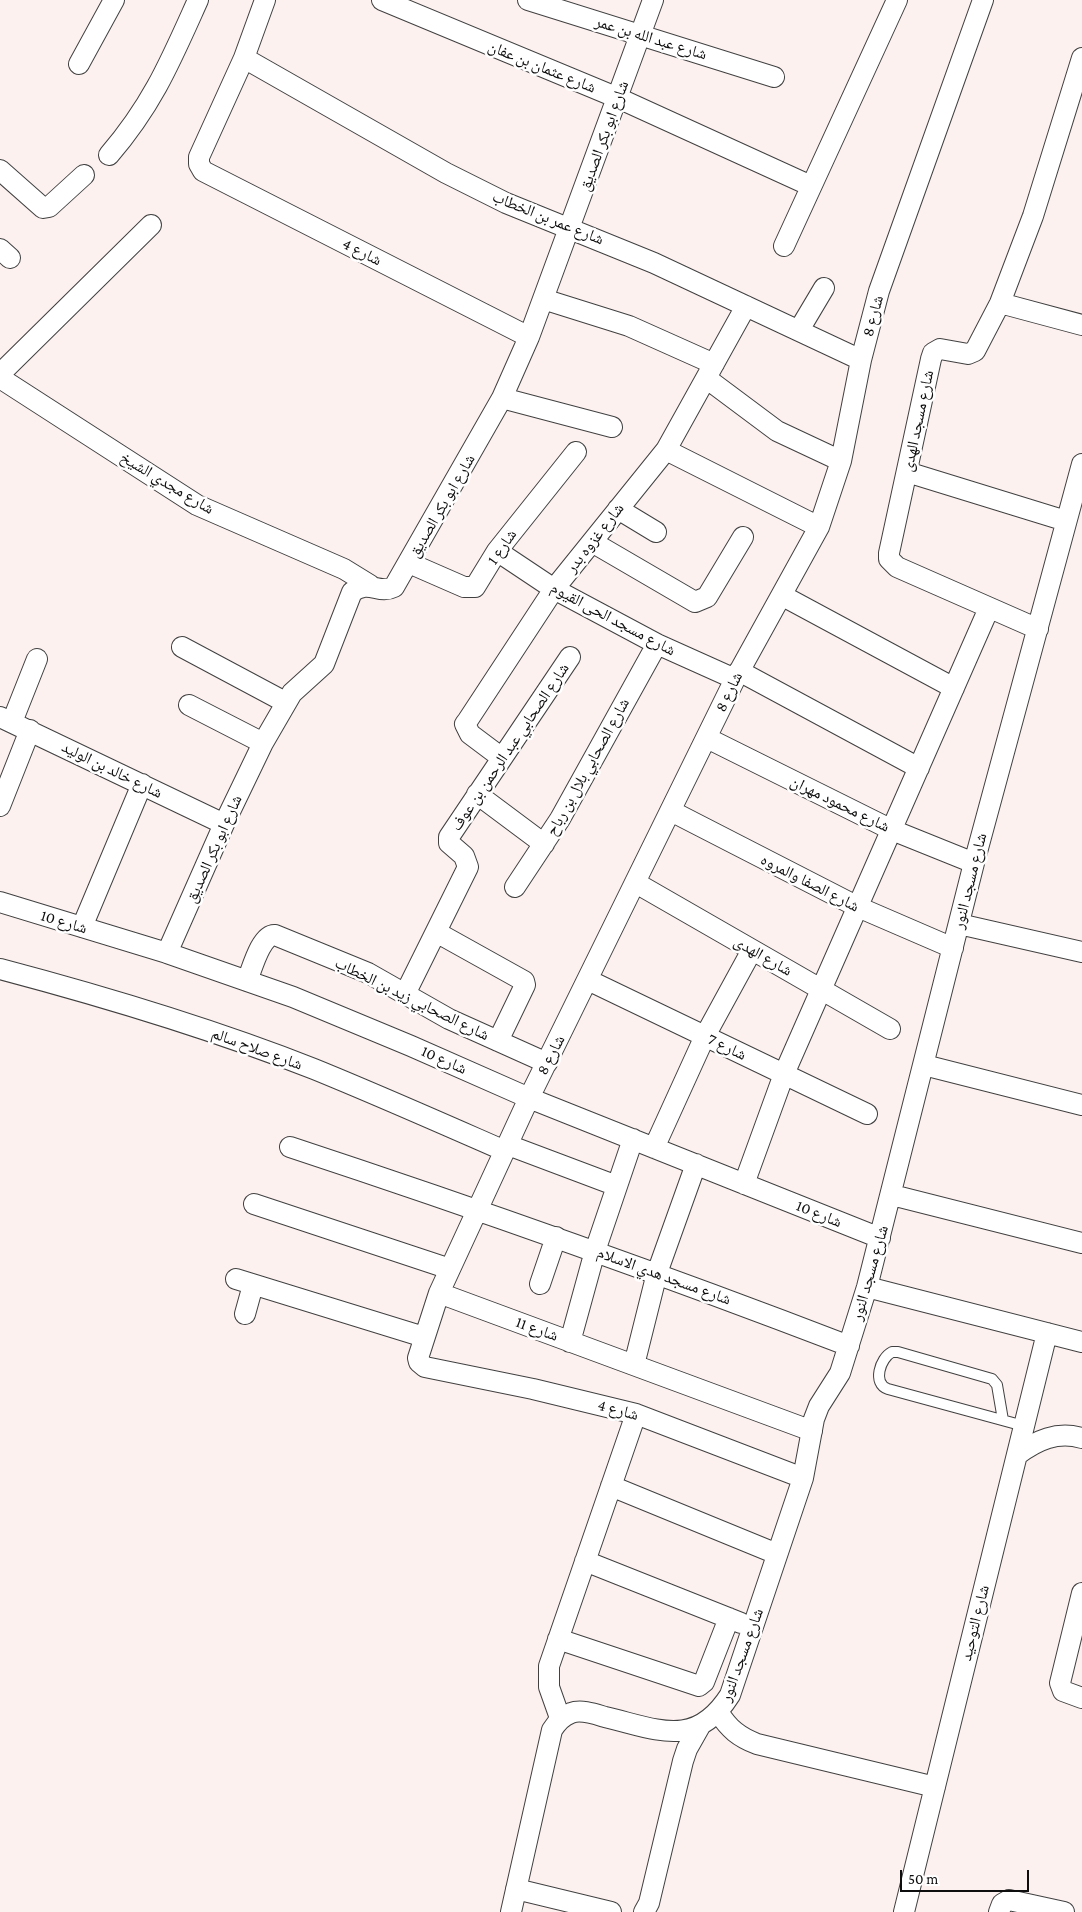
<!DOCTYPE html>
<meta charset="utf-8">
<style>
body{margin:0}
#map{position:relative;width:1082px;height:1912px;overflow:hidden;background:#fdf1f0;font-family:"Crimson Pro",serif}
canvas{display:block}
.scale{position:absolute;left:900px;top:1870px;width:129px;height:22px;box-sizing:border-box;border:2px solid #0e0e0e;border-top:0;padding-left:6px;font-size:15px;line-height:18px;white-space:nowrap;color:#0e0e0e;-webkit-text-stroke:4px #fff;paint-order:stroke}
</style>
<div id="map">
<canvas width="1082" height="1912"></canvas>
<div class="scale">50 m</div>
</div>
<script>
const ctx = document.querySelector('canvas').getContext('2d');
ctx.lineJoin = 'round';
function trace(path, color, width, dash) {
  ctx.strokeStyle = color;
  ctx.lineWidth = width;
  ctx.lineCap = dash ? 'butt' : 'round';
  ctx.setLineDash(dash || []);
  ctx.stroke(path);
}
function write(font, color, halo, rows, align = 'center') {
  ctx.font = font + ' "Crimson Pro","Noto Naskh Arabic",serif';
  ctx.lineWidth = 5;
  ctx.setLineDash([]);
  ctx.textBaseline = 'middle';
  ctx.strokeStyle = halo;
  ctx.fillStyle = color;
  for (const [text, x, y, turn = 0] of rows) {
    ctx.save();
    ctx.translate(x, y);
    ctx.rotate((+turn || 0) * Math.PI / 180);
    ctx.textAlign = isNaN(turn) ? turn : align;
    if (halo) ctx.strokeText(text, 0, 0);
    ctx.fillText(text, 0, 0);
    ctx.restore();
  }
}
const service = new Path2D(`
 M1003,1420L997,1385L992,1379L898,1352H892C880,1358 872,1384 888,1389L1024,1426`);
const minor = new Path2D(`
 M265,0L244,58L199,157V164L203,171L529,337
 M382,0L618,98L811,186
 M528,0L774,77
 M244,58L446,173L506,203L654,263L861,360
 M79,64L114,0
 M109,155C153,104 171,60 198,0
 M0,170L43,208L49,207L84,175
 M784,246L897,0
 M0,249L10,258
 M543,299L629,326L714,364
 M1000,303L1082,325
 M799,330L824,288
 M0,374L151,225
 M0,378L197,505L344,569L370,585
 M706,378L777,431L841,461
 M502,398L612,427
 M666,450L819,527
 M907,472L1066,521
 M618,509L656,532
 M592,542L695,602L707,597L743,537
 M497,551L554,589L657,644L735,679
 M409,563L464,587H475L497,551L576,452
 M783,596L954,688
 M1038,629L897,567L889,559V553L931,359L933,353L940,349L968,354L975,351L1000,303L1033,216L1082,58
 M182,647L285,702
 M739,671L919,768
 M189,705L263,743
 M0,717L224,824
 M12,722L37,659
 M707,738L892,830L974,863
 M502,758L470,734L465,724L468,720L554,589L666,450L746,306
 M477,794L544,844
 M0,806L30,730
 M671,811L858,907L953,948
 M636,883L890,1029
 M515,887L560,819L657,644
 M0,902L167,953L293,997L411,1046L529,1098L880,1238
 M959,924L1082,952
 M82,927L142,784
 M436,932L524,981L525,985L498,1041
 M167,953L224,824L263,743L292,693L324,664L352,592C370,579 378,595 394,587L502,398L529,337L653,0
 M0,969C106,997 212,1029 314,1069C378,1095 441,1123 505,1151
 M588,980L867,1114
 M247,981C252,969 261,934 275,935L368,973L449,1019L547,1063
 M405,994L468,867L464,856L449,843V837L570,657
 M924,1065L1082,1105
 M508,1145L617,1186
 M290,1147C478,1209 664,1275 849,1346
 M654,1148L705,1036L752,950
 M744,1184L784,1074L989,608
 M892,1195L1082,1243
 M254,1204L450,1269
 M236,1279L424,1337
 M540,1284L556,1237
 M867,1287L1082,1342
 M439,1293L812,1431
 M245,1314L253,1285
 M570,1342L595,1251L633,1139
 M634,1365L657,1273L696,1164
 M1017,1455C1037,1440 1057,1431 1082,1438
 M803,1478L636,1414L533,1389L425,1367L419,1362L418,1358L439,1293L529,1098L735,679L819,527L841,461L861,360L879,291L983,0
 M611,1486L777,1554
 M585,1561L741,1623
 M1082,1593L1060,1683L1063,1691L1082,1698
 M558,1639L699,1686L704,1682L729,1618
 M719,1713C729,1729 739,1737 757,1744L935,1787
 M560,1718L549,1687V1666L636,1414
 M516,1889L611,1912
 M511,1912L552,1730C557,1722 562,1716 571,1713C581,1709 595,1714 605,1717C657,1729 695,1750 730,1695L803,1478L814,1419L819,1406L840,1373L867,1287L974,863L1082,464
 M644,1912L649,1903L683,1761L687,1749L700,1726
 M904,1912L1047,1333
 M999,1912L1002,1904L1009,1900L1064,1912`);
trace(service, '#414141', 12);
trace(minor, '#414141', 22);
trace(service, '#fff', 10);
trace(minor, '#fff', 20);
write('16px', '#0e0e0e', '#fff', [
 ["شارع عبد الله بن عمر",651,38,17],
 ["شارع عثمان بن عفان",542,67,22],
 ["شارع ابو بكر الصديق",604,136,-70],
 ["شارع عمر بن الخطاب",548,218,22],
 ["شارع 4",362,252,27],
 ["شارع 8",873,316,-75],
 ["شارع مسجد الهدى",918,421,-78],
 ["شارع مجدي الشيخ",167,483,31],
 ["شارع ابو بكر الصديق",442,506,-60],
 ["شارع غزوه بدر",595,538,-52],
 ["شارع 1",502,547,-55],
 ["شارع مسجد الحى القيوم",613,619,28],
 ["شارع 8",729,692,-64],
 ["شارع الصحابي عبد الرحمن بن عوف",510,747,-56],
 ["شارع الصحابي بلال بن رباح",588,767,-61],
 ["شارع خالد بن الوليد",112,770,26],
 ["شارع محمود مهران",840,804,26],
 ["شارع ابو بكر الصديق",214,849,-66],
 ["شارع مسجد النور",970,881,-76],
 ["شارع الصفا والمروه",810,883,27],
 ["شارع 10",64,922,17],
 ["شارع الهدى",763,956,30],
 ["شارع الصحابي زيد بن الخطاب",412,999,26],
 ["شارع 7",727,1047,26],
 ["شارع صلاح سالم",257,1049,20],
 ["شارع 8",551,1055,-63],
 ["شارع 10",444,1060,24],
 ["شارع 10",819,1214,22],
 ["شارع مسجد النور",870,1273,-74],
 ["شارع مسجد هدي الاسلام",664,1276,20],
 ["شارع 11",537,1329,20],
 ["شارع 4",618,1410,15],
 ["شارع التوحيد",975,1623,-76],
 ["شارع مسجد النور",742,1655,-70]
]);
</script>
